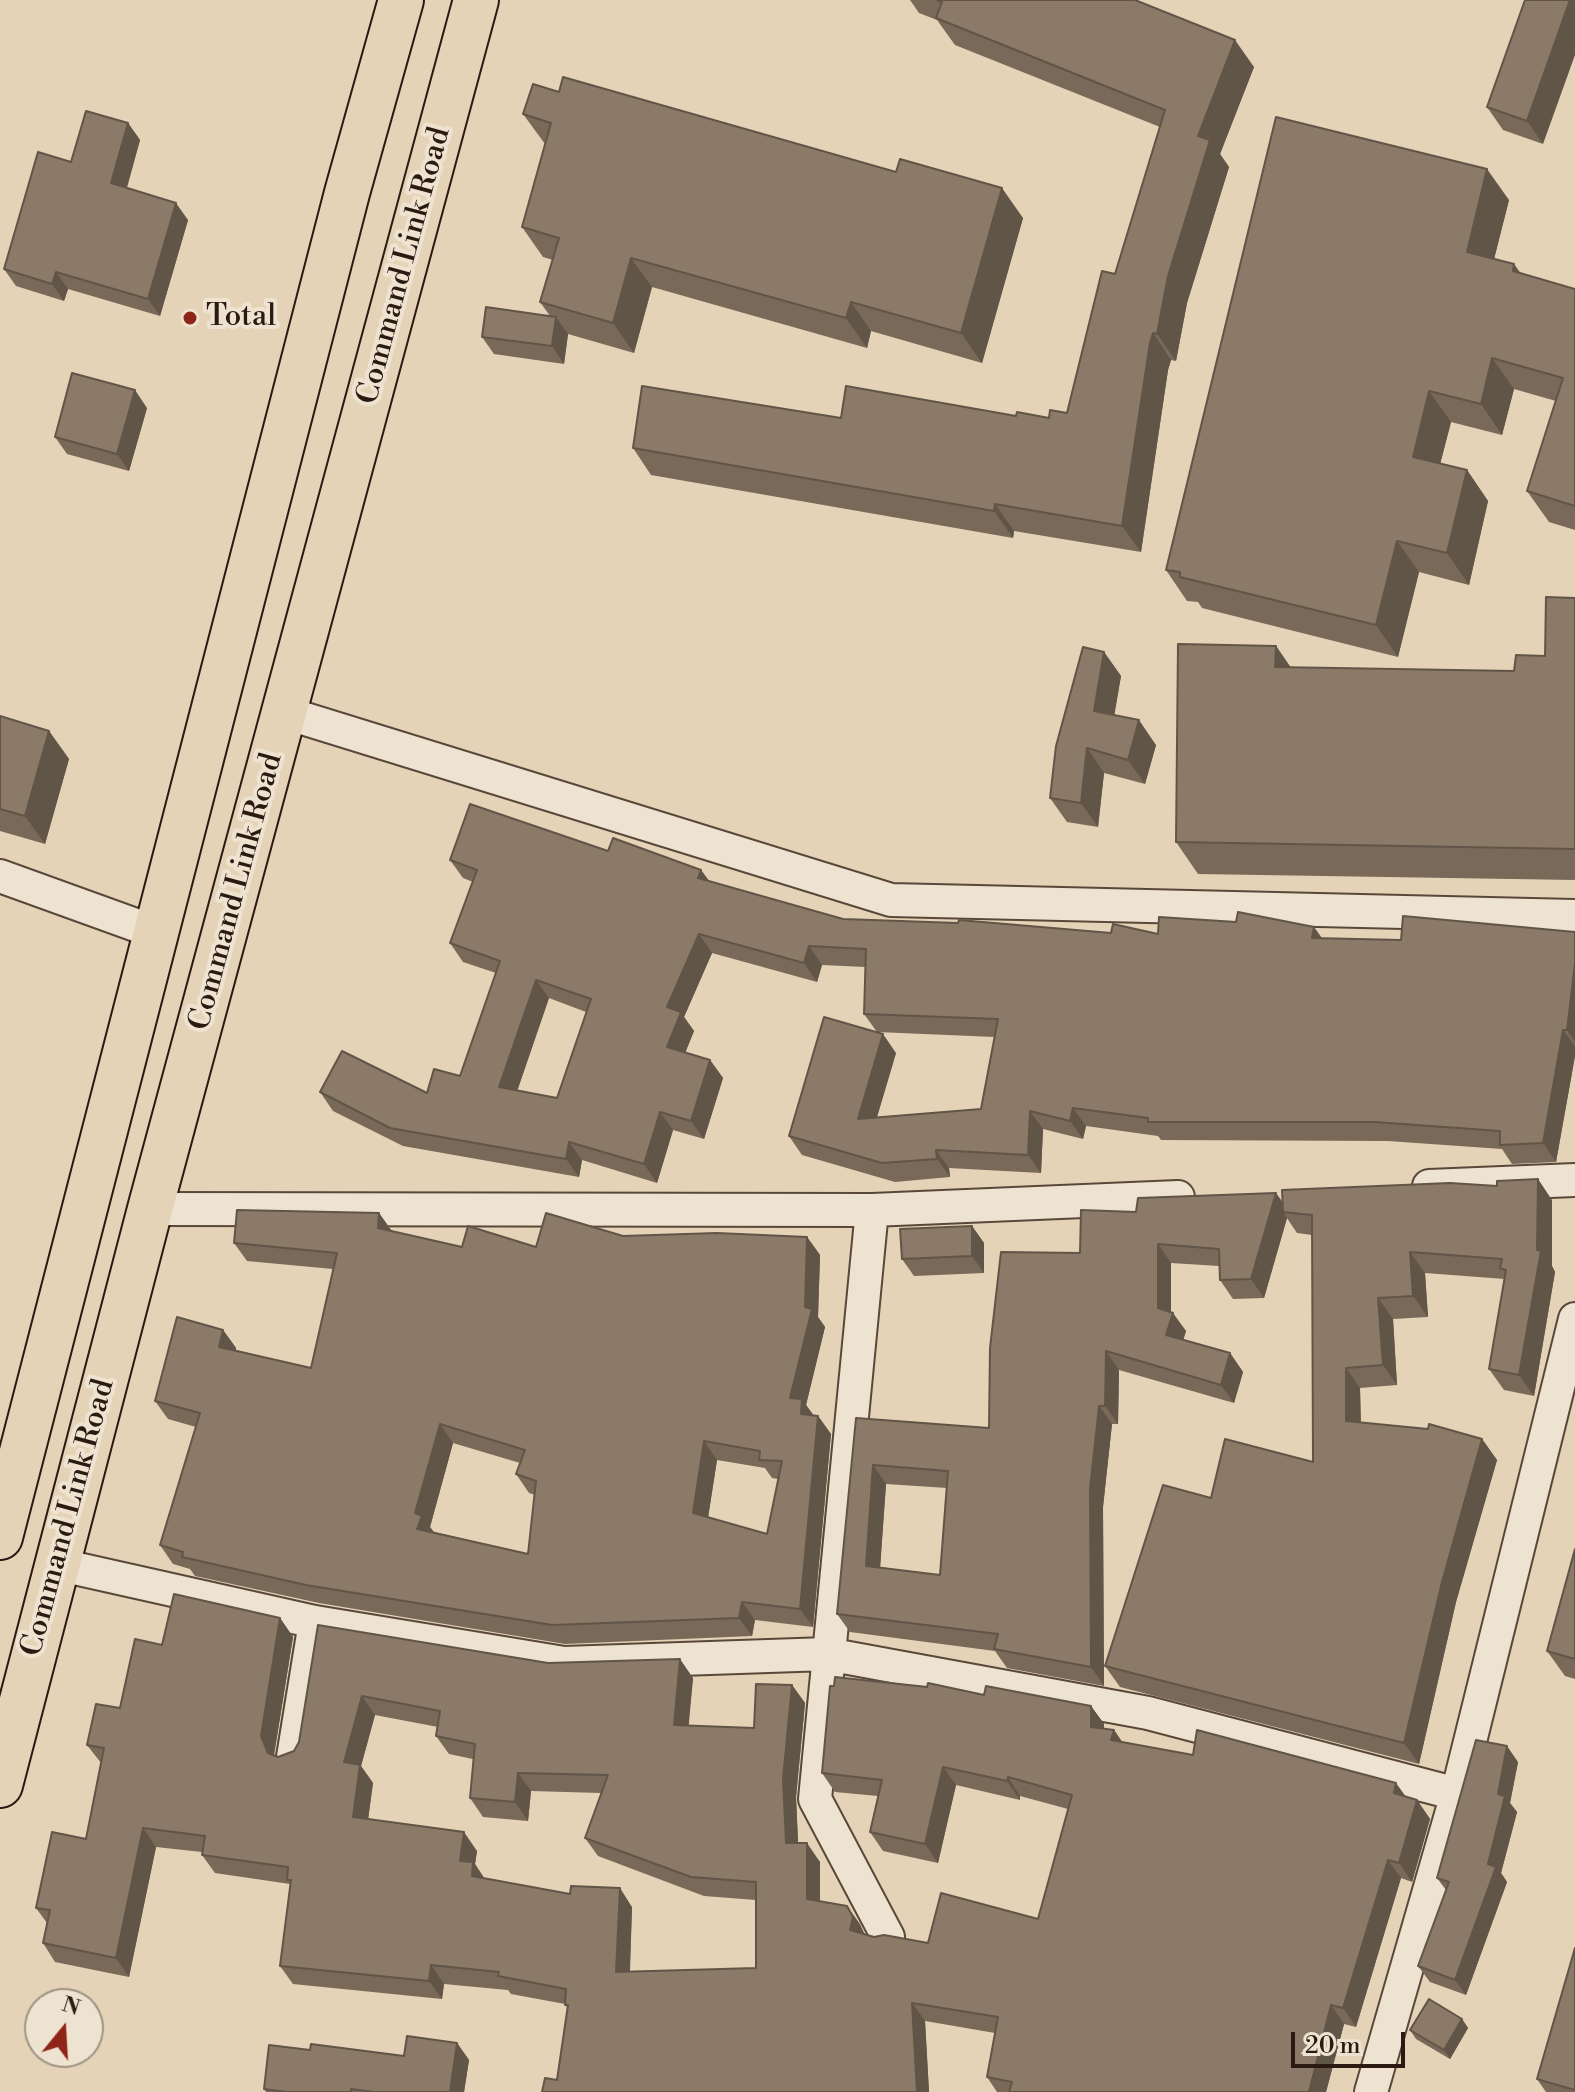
<!DOCTYPE html>
<style>
body{margin:0}
#map{position:relative;width:1575px;height:2092px;overflow:hidden;background:#e5d3b7;font-family:"Libre Bodoni",serif}
canvas{display:block}
.north{position:absolute;left:24px;top:1988px;width:80px;height:80px;box-sizing:border-box;background:#eee2d0;border:2px solid #a09284;border-radius:50%;rotate:18deg;font-size:22px;font-weight:700;line-height:32px;text-align:center;color:#2a1a11}
.north::after{content:'';display:block;margin:auto;width:28px;height:36px;background:#8f2418;clip-path:polygon(50% 0,100% 100%,50% 72%,0 100%)}
.scale{position:absolute;left:1291px;top:2032px;width:114px;height:36px;box-sizing:border-box;border:4px solid #2a1a11;border-top:0;padding-left:10px;font-size:24px;line-height:28px;white-space:nowrap;color:#2a1a11;-webkit-text-stroke:6px #eee2d0;paint-order:stroke}
</style>
<div id="map">
<canvas width="1575" height="2092"></canvas>
<div class="north">N</div>
<div class="scale">20 m</div>
</div>
<script>
const ctx = document.querySelector('canvas').getContext('2d');
ctx.lineJoin = 'round';
function trace(path, color, width, dash) {
  ctx.strokeStyle = color;
  ctx.lineWidth = width;
  ctx.lineCap = dash ? 'butt' : 'round';
  ctx.setLineDash(dash || []);
  ctx.stroke(path);
}
function fill(path, color) {
  ctx.fillStyle = color;
  ctx.fill(path, 'evenodd');
}
function write(font, color, halo, rows, align = 'center') {
  ctx.font = font + ' "Libre Bodoni",serif';
  ctx.lineWidth = 8;
  ctx.setLineDash([]);
  ctx.textBaseline = 'middle';
  ctx.strokeStyle = halo;
  ctx.fillStyle = color;
  for (const [text, x, y, turn = 0] of rows) {
    ctx.save();
    ctx.translate(x, y);
    ctx.rotate((+turn || 0) * Math.PI / 180);
    ctx.textAlign = isNaN(turn) ? turn : align;
    if (halo) ctx.strokeText(text, 0, 0);
    ctx.fillText(text, 0, 0);
    ctx.restore();
  }
}
const minor = new Path2D(`
 M286,713L891,900L1575,916
 M0,876L155,932
 M1429,1186L1575,1180
 M150,1209L872,1210L1178,1197
 M872,1210L815,1799L888,1937
 M56,1564L315,1622L564,1663L827,1654L1148,1713L1457,1794
 M293,1757L315,1622
 M1371,2092L1457,1794L1575,1319`);
const primary = new Path2D(`
 M0,1537L347,193L401,0
 M0,1785L150,1209L476,0`);
trace(minor, '#59483a', 36);
trace(primary, '#2a1a11', 48);
trace(minor, '#eee2d0', 32);
trace(primary, '#e5d3b7', 44);
fill(new Path2D(`
 M910,0H1135L1254,67L1220,154L1229,167L1187,303L1176,361L1171,360L1168,370L1141,552L1014,531L1013,538L651,475L633,448L841,418L1016,416L1049,418L1067,413L1115,274L1160,127L955,45L937,20L919,13Z
 M1525,0L1543,144L1503,130L1487,107Z
 M559,92L1023,218L982,363L871,331L867,348L652,287L634,353L568,334L564,364L494,354L482,337L550,316L540,302L553,260L543,257L522,227L545,144L523,114Z
 M128,123L140,140L127,188L188,220L160,316L68,289L64,301L16,286L4,269L71,162Z
 M1509,200L1494,259L1522,274L1575,289V530L1549,522L1527,491L1556,401L1514,389L1502,435L1451,422L1440,464L1467,470L1488,501L1469,585L1419,572L1398,657L1202,608L1198,602L1187,601L1166,570Z
 M147,408L129,471L67,454L55,437Z
 M1575,598V880L1198,874L1176,842L1276,646L1291,668L1514,671L1545,656Z
 M1104,652L1121,676L1114,715L1156,745L1145,784L1104,773L1098,827L1067,822L1050,798Z
 M0,716L49,731L69,759L45,844L0,831Z
 M608,851L701,870L710,882L843,919L1111,933L1401,940L1575,932V1056L1556,1162L1512,1164L1502,1149L1388,1141L1161,1140L1158,1136L1086,1126L1083,1139L1043,1129L1041,1173L949,1168L950,1177L895,1182L802,1155L789,1136L896,1053L877,1117L981,1109L995,1037L877,1032L864,1014L865,967L822,965L817,982L712,953L684,1017L694,1031L685,1052L710,1060L723,1078L704,1139L673,1130L657,1183L582,1160L579,1177L403,1146L333,1111L320,1092L427,1093L460,1076L496,973L463,962L450,943L473,882L463,878L450,860ZM549,998L586,1012L557,1098L517,1091Z
 M1552,1200V1266L1555,1272L1534,1396L1504,1390L1489,1369L1505,1279L1425,1273L1428,1317L1393,1319L1397,1385L1360,1388L1361,1422L1482,1439L1497,1460L1456,1602L1419,1764L1120,1687L1105,1666L1211,1498L1313,1462L1312,1235L1297,1233L1287,1218L1264,1298L1233,1299L1220,1280L1219,1266L1171,1263V1312L1186,1331L1183,1340L1230,1353L1243,1372L1234,1403L1119,1370L1118,1424H1112L1103,1507L1104,1686L1007,1668L995,1651L850,1632L837,1614L856,1418L989,1428L1080,1253L1136,1212L1283,1203ZM886,1484L947,1488L940,1575L880,1567Z
 M379,1213L392,1231L462,1247H536L623,1236L807,1237L820,1255L818,1317L825,1327L806,1405L813,1415L818,1416L831,1434L813,1627L755,1620L752,1636L565,1644L319,1603L195,1576L190,1569L173,1564L160,1545L196,1427L168,1419L155,1401L223,1330L236,1348V1350L311,1368L333,1269L247,1261L234,1243ZM453,1443L520,1463L516,1474L529,1493L535,1495L528,1554L434,1532L430,1527ZM717,1460L765,1468L772,1478L778,1479L767,1534L708,1517Z
 M972,1226L984,1243V1273L914,1276L902,1259Z
 M1575,1549V1679L1565,1676L1547,1651Z
 M280,1618L293,1637L274,1755L278,1757L294,1751L299,1742L318,1625L548,1663L693,1678L688,1726L754,1728L792,1685L805,1703L796,1797L798,1843L820,1862V1901L847,1906L865,1935L874,1937L928,1943L1038,1919L1068,1809L1020,1796V1800L956,1785L938,1863L883,1851L870,1832L878,1796L835,1792L822,1773L984,1695L1091,1706L1104,1724V1729L1114,1730L1122,1742L1406,1797L1417,1800L1430,1819L1412,1882L1401,1878L1356,2027L1344,2024L1326,2092H997L987,2077L995,2033L925,2021L929,2092H542L557,2080L568,2009L565,2004L511,1994L508,1990L444,1984L442,1999L293,1984L280,1966L290,1884L215,1873L202,1855V1852L156,1847L129,1977L55,1962L43,1943L47,1923L36,1908L86,1839L101,1763L87,1745L120,1708L162,1645ZM375,1715L438,1727L436,1736L449,1754L473,1759L470,1798L483,1817L528,1821L531,1791L601,1793L585,1838L598,1856L704,1896L756,1900V1968L630,1972L632,1907L484,1878L475,1864L477,1851L368,1819L373,1783L361,1766Z
 M1518,1762L1510,1803L1517,1812L1501,1873L1507,1882L1466,1995L1430,1982L1418,1966L1446,1890L1437,1878Z
 M1575,1948V2092H1546L1537,2079Z
 M1462,2019L1468,2028L1450,2059L1416,2039L1410,2030Z
 M457,2043L469,2060L464,2092H266L264,2089L310,2050L404,2056Z`), '#786959');
fill(new Path2D(`
 M1570,0H1575V55L1543,144L1527,121Z
 M1235,40L1254,67L1220,154L1229,167L1187,303L1176,361L1157,334L1198,136Z
 M128,123L140,140L123,200L111,183Z
 M1487,169L1509,200L1488,283L1467,252Z
 M1002,188L1023,218L982,363L961,333Z
 M176,203L188,220L160,316L148,299Z
 M631,258L652,287L634,353L613,323Z
 M1514,264L1536,295L1513,271Z
 M56,272L68,289L64,301L52,284Z
 M851,302L871,331L867,348L846,318Z
 M556,317L568,334L564,364L552,346Z
 M1153,333L1171,360L1168,370L1141,552L1122,526L1150,343Z
 M1492,358L1514,389L1502,435L1481,404Z
 M135,390L147,408L129,471L117,454Z
 M1429,391L1451,422L1434,488L1413,457Z
 M1467,470L1488,501L1469,585L1447,553Z
 M995,504L1014,531L1013,538L994,511Z
 M1397,541L1419,572L1398,657L1376,625Z
 M1276,646L1298,678L1275,667Z
 M1104,652L1121,676L1111,735L1094,711Z
 M1139,720L1156,745L1145,784L1128,760Z
 M49,731L69,759L45,844L25,816Z
 M1087,748L1104,773L1098,827L1081,803Z
 M701,870L714,888L698,878Z
 M1314,927L1327,945L1312,938Z
 M699,934L712,953L684,1017L694,1031L680,1066L667,1047V1007Z
 M809,946L822,965L817,982L804,963Z
 M1575,963V1042L1567,1030Z
 M536,980L549,998L512,1106L499,1087Z
 M1563,1030L1575,1046V1056L1556,1162L1543,1143Z
 M883,1034L896,1053L871,1137L858,1119Z
 M710,1060L723,1078L704,1139L691,1121Z
 M1073,1108L1086,1126L1083,1139L1070,1121Z
 M1030,1111L1043,1129L1041,1173L1028,1155Z
 M660,1112L673,1130L657,1183L644,1164Z
 M569,1142L582,1160L579,1177L566,1159Z
 M936,1150L949,1168L950,1177L937,1159Z
 M1538,1179L1552,1200V1266L1555,1272L1534,1396L1519,1375L1537,1250Z
 M1276,1193L1289,1211L1283,1212L1287,1218L1264,1298L1251,1279Z
 M379,1213L392,1232L378,1228Z
 M972,1226L984,1243V1273L972,1256Z
 M807,1237L820,1255L818,1317L825,1327L806,1405L815,1417L814,1433L790,1398L805,1307Z
 M1158,1244L1171,1263V1319L1173,1313L1186,1331L1179,1354L1166,1335L1158,1308Z
 M1410,1252L1425,1273L1428,1317L1413,1296Z
 M1378,1298L1393,1319L1397,1385L1383,1365Z
 M223,1330L236,1348L232,1365L219,1347Z
 M1106,1351L1119,1370L1118,1424L1105,1406Z
 M1230,1353L1243,1372L1234,1403L1221,1385Z
 M1346,1368L1360,1388L1361,1441L1346,1421Z
 M1099,1406L1112,1424L1103,1507L1104,1686L1091,1667L1090,1489Z
 M818,1416L831,1434L813,1627L800,1609Z
 M440,1424L453,1443L430,1527L435,1534L417,1529L415,1513Z
 M1482,1439L1497,1460L1456,1602L1419,1764L1404,1743L1442,1582Z
 M704,1441L717,1460L706,1531L693,1513Z
 M873,1465L886,1484L879,1584L866,1566Z
 M742,1602L755,1620L752,1636L739,1618Z
 M280,1618L293,1637L274,1755L280,1771L268,1753L261,1736Z
 M680,1659L693,1678L687,1744L674,1725Z
 M792,1685L805,1703L796,1797L799,1862L786,1843L783,1779Z
 M362,1696L375,1715L361,1766L373,1783L366,1835L353,1817L344,1762Z
 M1091,1706L1104,1724V1746L1091,1727Z
 M1114,1730L1127,1749L1111,1740Z
 M1507,1746L1518,1762L1510,1803L1517,1812L1501,1873L1507,1882L1466,1995L1455,1980L1488,1864L1498,1794Z
 M943,1767L956,1785L938,1863L925,1844Z
 M518,1773L531,1791L528,1821L515,1802Z
 M1008,1777L1020,1796V1800L1007,1781Z
 M1396,1783L1409,1801L1394,1793Z
 M1417,1800L1430,1819L1412,1882L1399,1863Z
 M143,1828L156,1847L129,1977L116,1958Z
 M464,1832L477,1851L475,1864L486,1881L485,1894L460,1861Z
 M807,1843L820,1862V1918L807,1899Z
 M1388,1860L1401,1878L1356,2027L1343,2008Z
 M620,1888L632,1907L629,1990L616,1972Z
 M847,1906L860,1924L865,1935L850,1930Z
 M431,1965L444,1984L442,1999L429,1981Z
 M912,2003L925,2021L929,2092H917Z
 M1331,2005L1344,2024L1326,2092H1309Z
 M1462,2019L1468,2028L1450,2059L1444,2050Z
 M457,2043L469,2060L464,2092H450Z`), '#615548');
const building = new Path2D(`
 M937,0H1135L1235,40L1198,136L1210,140L1168,276L1157,334L1153,333L1150,343L1122,526L995,504L994,511L633,448L642,386L841,418L846,386L1016,416L1017,412L1049,418L1050,410L1067,413L1102,271L1115,274L1165,110L936,18L942,2Z
 M1525,0H1570L1527,121L1487,107Z
 M563,77L896,172L900,159L1002,188L961,333L851,302L846,318L631,258L613,323L540,302L559,238L522,227L551,123L523,114L533,84L559,92Z
 M86,111L128,123L111,183L176,203L148,299L56,272L52,284L4,269L38,152L71,162Z
 M1276,117L1487,169L1467,252L1514,264L1513,271L1575,289V506L1527,491L1563,378L1492,358L1481,404L1429,391L1413,457L1467,470L1447,553L1397,541L1376,625L1180,577V572L1166,570Z
 M486,307L556,317L552,346L482,337Z
 M72,373L135,390L117,454L55,437Z
 M1546,597L1575,598V849L1176,842L1178,644L1276,646L1275,667L1514,671L1516,655L1545,656Z
 M1083,647L1104,652L1094,711L1139,720L1128,760L1087,748L1081,803L1050,798L1056,746Z
 M0,716L49,731L25,816L0,809Z
 M470,804L608,851L613,838L701,870L698,878L843,919L958,923L959,920L1111,933L1113,924L1158,934L1159,917L1236,922L1238,912L1314,927L1312,938L1401,940L1403,916L1575,932V963L1567,1030H1563L1543,1143L1500,1145V1131L1375,1122H1148V1118L1073,1108L1070,1121L1030,1111L1028,1155L936,1150L937,1159L882,1163L789,1136L824,1017L883,1034L858,1119L981,1109L998,1019L864,1014L866,949L809,946L804,963L699,934L667,1007L681,1012L667,1047L710,1060L691,1121L660,1112L644,1164L569,1142L566,1159L390,1128L320,1092L342,1051L427,1093L434,1069L460,1076L500,961L450,943L477,870L450,860ZM536,980L591,999L557,1098L499,1087Z
 M1538,1179L1537,1250L1541,1251L1519,1375L1489,1369L1506,1270L1500,1268L1502,1259L1410,1252L1413,1296L1378,1298L1383,1365L1346,1368V1421L1428,1429L1429,1424L1482,1439L1442,1582L1404,1743L1105,1666L1163,1485L1211,1498L1225,1439L1313,1462L1312,1215L1283,1212L1282,1190L1450,1183L1497,1186V1181Z
 M1276,1193L1251,1279L1220,1280L1219,1249L1158,1244V1308L1173,1313L1166,1335L1230,1353L1221,1385L1106,1351L1105,1406H1099L1090,1489L1091,1667L994,1649L998,1634L837,1614L856,1418L989,1428L990,1348L1001,1252L1080,1253L1081,1210L1136,1212L1138,1198ZM873,1465L948,1471L940,1575L866,1566Z
 M237,1210L379,1213L378,1228L462,1247L468,1226L536,1247L546,1213L623,1236L717,1233L807,1237L805,1307L812,1309L790,1398L802,1399L801,1414L818,1416L800,1609L742,1602L739,1618L552,1625L306,1585L182,1557L183,1552L160,1545L200,1413L155,1401L177,1317L223,1330L219,1347L311,1368L337,1253L234,1243ZM440,1424L525,1450L516,1474L536,1481L528,1554L417,1529L422,1516L415,1513ZM704,1441L760,1451L759,1460L782,1461L767,1534L693,1513Z
 M972,1226V1256L902,1259L900,1229Z
 M1575,1549V1659L1547,1651Z
 M174,1594L280,1618L261,1736L268,1753L278,1757L294,1751L299,1742L318,1625L548,1663L680,1659L674,1725L754,1728L756,1684L792,1685L783,1779L786,1843H807V1899L847,1906L853,1917L850,1930L874,1937L884,1935L928,1943L941,1893L1038,1919L1072,1795L1008,1777L1007,1781L943,1767L925,1844L870,1832L882,1780L822,1773L830,1686H834L835,1677L927,1687L928,1683L984,1695L986,1686L1091,1706V1727L1114,1730L1111,1740L1193,1755L1197,1730L1396,1783L1394,1793L1417,1800L1399,1863L1388,1860L1343,2008L1331,2005L1309,2092H1009L1012,2082L987,2077L998,2017L912,2003L917,2092H542L545,2078L557,2080L568,2005H565L566,1989L498,1976L499,1972L431,1965L429,1981L280,1966L291,1880H287L288,1867L202,1855L205,1836L143,1828L116,1958L43,1943L50,1910L36,1908L52,1832L86,1839L104,1748L87,1745L96,1704L120,1708L135,1639L162,1645ZM362,1696L440,1711L436,1736L475,1744L470,1798L515,1802L518,1773L608,1775L585,1838L691,1877L756,1882V1968L616,1972L620,1888L571,1886L570,1894L472,1876L473,1862L460,1861L464,1832L353,1817L360,1765L344,1762Z
 M1476,1740L1507,1746L1498,1794L1505,1796L1488,1864L1496,1867L1455,1980L1418,1966L1449,1882L1437,1878Z
 M1575,1948V2090L1537,2079Z
 M1429,1999L1462,2019L1444,2050L1410,2030Z
 M407,2036L457,2043L450,2092H374L351,2089V2092H287L264,2089L269,2045L310,2050L311,2044L404,2056Z`);
fill(building, '#8b7a67');
trace(building, '#615548', 2);
for (const [x, y, r, color] of [
 [190,318,8,"#8f2418"]
]) {
  const dot = new Path2D();
  dot.arc(x, y, r, 0, 2 * Math.PI);
  ctx.fillStyle = color;
  ctx.fill(dot);
  trace(dot, '#eee2d0', 3);
}
write('30px', '#2a1a11', '#eee2d0', [
 ["Command Link Road",405,266,-75],
 ["Command Link Road",237,892,-75],
 ["Command Link Road",69,1518,-75]
]);
write('30px', '#2a1a11', '#eee2d0', [
 ["Total",206,318]
], 'left');
</script>
